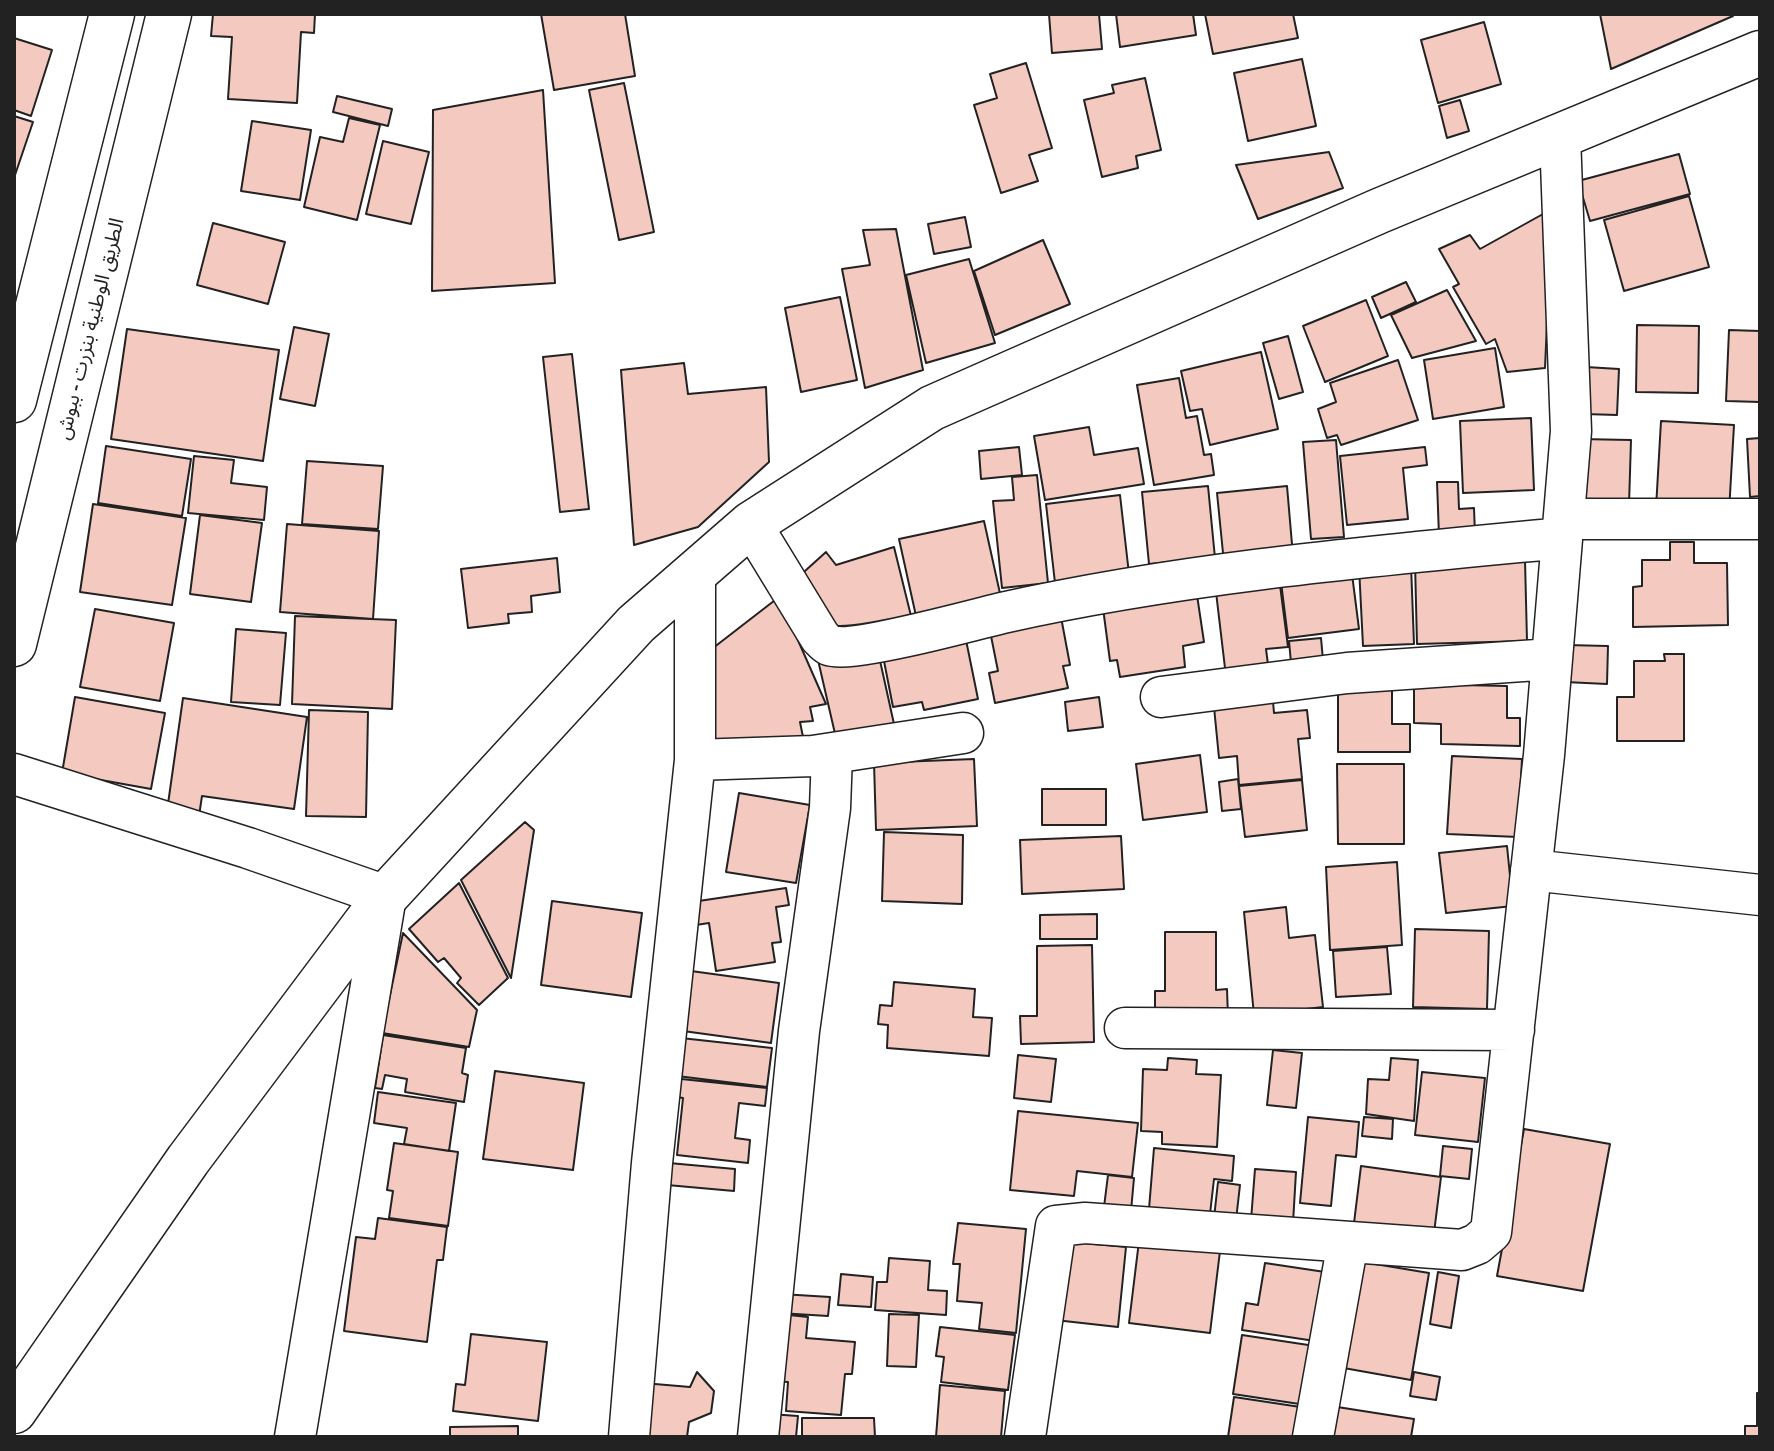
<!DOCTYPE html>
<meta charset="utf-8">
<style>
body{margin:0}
#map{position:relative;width:1774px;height:1451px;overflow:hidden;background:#fff;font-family:"Archivo Narrow",sans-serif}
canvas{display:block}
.frame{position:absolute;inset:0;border:16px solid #222;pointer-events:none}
</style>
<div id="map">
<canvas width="1774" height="1451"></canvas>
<div class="frame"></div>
</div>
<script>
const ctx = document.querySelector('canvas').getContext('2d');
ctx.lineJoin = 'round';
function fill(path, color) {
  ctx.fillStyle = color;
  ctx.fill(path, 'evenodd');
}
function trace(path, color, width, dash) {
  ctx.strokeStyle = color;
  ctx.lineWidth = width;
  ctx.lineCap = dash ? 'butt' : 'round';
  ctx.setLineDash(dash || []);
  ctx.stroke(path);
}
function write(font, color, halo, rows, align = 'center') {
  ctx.font = font + ' "Archivo Narrow","Noto Sans Arabic",sans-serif';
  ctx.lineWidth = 6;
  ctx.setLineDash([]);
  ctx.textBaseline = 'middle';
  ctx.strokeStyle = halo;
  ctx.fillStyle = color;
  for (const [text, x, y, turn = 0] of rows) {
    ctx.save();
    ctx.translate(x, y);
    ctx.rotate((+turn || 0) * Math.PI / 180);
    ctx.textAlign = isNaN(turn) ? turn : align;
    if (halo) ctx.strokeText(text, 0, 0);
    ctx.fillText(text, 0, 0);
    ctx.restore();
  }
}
const building = new Path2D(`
 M213,14H315L314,33L301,32L297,103L228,99L232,37L211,36Z
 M541,14H625L635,76L554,90Z
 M1049,14H1099L1102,49L1052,53Z
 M1116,14H1193L1196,35L1120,47Z
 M1205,14H1293L1298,38L1213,54Z
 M1600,14H1733V16L1611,69Z
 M1484,22L1501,84L1438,103L1421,40Z
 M14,38L52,50L31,116L14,110Z
 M1302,59L1316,126L1248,141L1234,73Z
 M1026,63L1052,148L1029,155L1038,181L1001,193L974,105L997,98L990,74Z
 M1145,78L1161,150L1136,156L1138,168L1102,177L1084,100L1114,93L1112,85Z
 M624,83L654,232L619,240L589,90Z
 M543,90L555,283L432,291L433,110Z
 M337,96L392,109L388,126L333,112Z
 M1460,100L1469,131L1447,138L1439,106Z
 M14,116L33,122L14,178Z
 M349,118L380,125L357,220L304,207L320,137L343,142Z
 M252,121L311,130L300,200L241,191Z
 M383,141L429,152L411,224L366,214Z
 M1329,152L1343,188L1258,219L1236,165Z
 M1679,154L1690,194L1590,221L1578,181Z
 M1689,196L1709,267L1624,291L1604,220Z
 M1552,209L1545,368L1507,372L1495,339L1486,344L1453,287L1459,284L1439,249L1470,235L1480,249Z
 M965,217L971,247L934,254L928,224Z
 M213,223L285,242L268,304L197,285Z
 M896,229L923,370L865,388L842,269L870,265L863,230Z
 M1043,240L1070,304L995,335L974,271Z
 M969,259L995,343L926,363L906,275Z
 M1406,282L1416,302L1381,318L1372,297Z
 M1447,290L1476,341L1412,358L1391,315Z
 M840,297L857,380L801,392L785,308Z
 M1366,300L1388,356L1325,382L1303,326Z
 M1637,325L1699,326L1698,393L1636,392Z
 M294,327L329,334L315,406L280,399Z
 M127,329L279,350L263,461L111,439Z
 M1729,330L1760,331V402L1726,401Z
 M1288,336L1303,392L1279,399L1263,343Z
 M1495,348L1504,407L1433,419L1424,360Z
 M1261,352L1278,429L1210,445L1202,409L1190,411L1181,371Z
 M572,354L589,509L560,512L543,357Z
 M1398,360L1418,420L1341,445L1337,435L1327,438L1318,409L1336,402L1330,383Z
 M684,363L688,394L766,387L769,462L698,527L634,545L621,370Z
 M1586,367L1619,369L1617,415L1584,414Z
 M1179,378L1186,418L1197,416L1204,455L1211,454L1214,475L1154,485L1137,385Z
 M1531,418L1534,490L1463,493L1460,421Z
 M1661,421L1734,425L1729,512L1656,508Z
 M1089,427L1094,455L1138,448L1144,484L1045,500L1034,436Z
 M1760,438V496L1750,497L1747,439Z
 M1580,439L1631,440L1629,505L1578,504Z
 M1336,440L1344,537L1311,539L1303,442Z
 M106,446L191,459L182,516L98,503Z
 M1019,447L1022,475L981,479L979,451Z
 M1425,447L1427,465L1403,468L1408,519L1347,525L1340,456Z
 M194,456L234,460L231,483L267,487L264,520L188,513Z
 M307,461L383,466L378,529L302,524Z
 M1037,475L1048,583L1002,588L993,501L1014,500L1012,477Z
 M1437,482H1458L1459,509L1474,508L1475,535L1439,536Z
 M1208,486L1215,558L1149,564L1142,492Z
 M1287,486L1293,556L1224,563L1217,493Z
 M1120,495L1129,574L1055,583L1046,504Z
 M93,504L186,518L172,605L80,592Z
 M200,515L262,523L251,602L190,594Z
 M984,521L1001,598L916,616L899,539Z
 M287,524L379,531L373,619L280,612Z
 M1670,542H1694V563H1727L1728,625L1633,627V587L1642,586V560H1670Z
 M894,547L912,620L831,636L795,580L826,552L836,565Z
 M557,558L560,592L531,596L532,612L508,614L509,623L468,628L461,569Z
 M1525,560L1527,641L1417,644L1415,563Z
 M1411,565L1414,644L1363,646L1359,567Z
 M1352,574L1359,629L1288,638L1281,582Z
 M1280,585L1288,647L1266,649L1270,680L1227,685L1216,592Z
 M1197,595L1204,642L1183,646L1185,667L1120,677L1117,660L1110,661L1103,608Z
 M779,597L826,704L810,707L813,721L800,722L805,747L710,752L704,655Z
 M95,609L174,623L160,701L80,687Z
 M295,616L396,620L392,709L292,704Z
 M1061,617L1070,665L1063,666L1068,688L995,703L989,673L998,671L990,631Z
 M236,629L286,633L280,705L231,702Z
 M1321,638L1324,671L1292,674L1289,641Z
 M966,640L978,699L924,710L922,702L893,707L883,656Z
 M1566,645L1608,646L1607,684L1565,682Z
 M877,647L894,724L836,738L818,660Z
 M1664,654H1684V741H1617V697H1634V661H1665Z
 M1338,680H1392V724H1410V752H1338Z
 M1414,684L1507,686V718H1520V746L1441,744V724L1414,723Z
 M75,697L165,713L151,789L62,773Z
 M1099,697L1103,727L1068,731L1065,702Z
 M183,698L307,717L294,809L202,796L199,816L167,811Z
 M1273,701L1274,713L1307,710L1310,738L1298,739L1302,779L1239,785L1237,756L1219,758L1214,707Z
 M309,710L368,712L366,817L306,816Z
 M1200,755L1207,812L1143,820L1136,764Z
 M1452,756L1522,759L1518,837L1447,834Z
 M974,759L977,826L876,830L874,763Z
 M1337,764H1404V844H1338Z
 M1238,779L1241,809L1222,811L1219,782Z
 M1302,780L1307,830L1245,837L1239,786Z
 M1042,789H1106V825H1042Z
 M739,793L810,805L796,883L726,872Z
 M525,822L534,830L511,978L461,880Z
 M884,832L963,835L962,904L882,901Z
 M1121,836L1124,889L1022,894L1020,840Z
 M1507,846L1513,906L1446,913L1439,853Z
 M1397,862L1402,945L1330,950L1326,867Z
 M459,883L508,978L479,1005L457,983L461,978L444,958L438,962L409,929Z
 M786,888L789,905L776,907L781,942L772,943L775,962L716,971L709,923L696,925L692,902Z
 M552,901L642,913L631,997L541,985Z
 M1286,907L1289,938L1315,935L1323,1007L1254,1015L1244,912Z
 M1097,914V939H1040V915Z
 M1415,929L1489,931L1487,1009L1413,1007Z
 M1165,932H1216V990L1227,989L1228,1018L1155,1019V991H1165Z
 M403,933L477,1010L469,1047L382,1033Z
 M1092,945L1094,1042L1021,1044L1020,1016H1037V946Z
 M1387,947L1391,994L1336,997L1333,951Z
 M691,971L779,983L771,1043L683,1031Z
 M894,982L975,989L973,1017L992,1018L989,1056L887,1048L888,1025L878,1024L880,1005L892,1006Z
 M383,1035L466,1048L462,1073L468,1075L464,1102L405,1092L407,1079L385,1075L382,1089L375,1088Z
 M681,1038L772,1048L767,1087L677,1076Z
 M1273,1050L1302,1053L1296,1108L1267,1105Z
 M1018,1055L1056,1059L1051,1102L1014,1098Z
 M1168,1058L1197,1060L1196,1074L1221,1075L1217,1147L1162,1144V1132L1141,1131L1143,1069L1167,1070Z
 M1391,1058L1418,1060L1414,1121L1366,1114L1368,1079L1389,1080Z
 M495,1071L584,1083L573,1170L483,1159Z
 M1422,1072L1485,1078L1478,1142L1415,1135Z
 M672,1078L767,1088L765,1106L739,1103L735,1138L750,1140L748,1163L677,1155L683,1098L670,1096Z
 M378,1092L456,1103L449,1151L404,1144L407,1128L374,1123Z
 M1018,1111L1138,1123L1132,1177L1077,1171L1074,1196L1010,1190Z
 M1308,1117L1359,1122L1356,1157L1336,1155L1331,1206L1300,1203Z
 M1364,1117L1393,1119L1392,1139L1362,1136Z
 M1524,1129L1610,1144L1583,1291L1497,1276Z
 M394,1143L458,1152L448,1226L389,1218L393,1191L387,1190Z
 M1443,1146L1472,1149L1469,1179L1440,1176Z
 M1154,1148L1234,1156L1232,1181L1214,1179L1210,1214L1149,1209Z
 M669,1163L735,1169L734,1191L667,1185Z
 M1361,1166L1441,1177L1433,1241L1353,1231Z
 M1255,1169L1296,1172L1293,1223L1251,1220Z
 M1108,1175L1134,1178L1130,1222L1104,1207Z
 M1218,1182L1240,1185L1236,1220L1214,1218Z
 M378,1218L447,1227L443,1260H437L427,1342L344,1331L356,1237L375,1239Z
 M958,1223L1026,1229L1016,1333L979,1329L982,1303L957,1301L960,1264H953Z
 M1063,1241L1126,1247L1118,1327L1055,1320Z
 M1139,1241L1220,1251L1210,1333L1129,1323Z
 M889,1258L930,1261L928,1290L947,1291L946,1315L875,1310L877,1282H887Z
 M1357,1261L1429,1273L1411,1380L1338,1367Z
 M1265,1263L1325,1272L1315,1341L1242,1330L1246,1303L1258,1305Z
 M1438,1272L1459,1276L1451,1328L1430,1324Z
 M841,1274L873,1277L871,1307L838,1305Z
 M781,1294L830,1297L828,1316L779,1313Z
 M779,1314L808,1317L806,1338L855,1342L852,1374H845L841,1415L786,1411L788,1382L773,1381Z
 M889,1314L919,1315L916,1367L887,1366Z
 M940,1327L1015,1335L1008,1390L941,1382L944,1357L936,1356Z
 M471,1334L547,1342L538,1421L453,1411L456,1384L465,1385Z
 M1242,1335L1315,1346L1306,1405L1233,1394Z
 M697,1372L714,1391L711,1413L689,1422L687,1437H638L643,1383L690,1387Z
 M1414,1372L1440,1377L1436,1400L1410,1396Z
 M940,1385L1005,1391L1001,1437H936Z
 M1757,1393H1760V1437H1745V1426H1757Z
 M1234,1397L1307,1408L1303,1437H1228Z
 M1331,1406L1414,1419L1411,1437H1326Z
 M770,1414L798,1416L796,1437H768Z
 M802,1418H874L875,1437H802Z
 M518,1426V1437H450V1427Z`);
fill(building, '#f3c9c0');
trace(building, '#222', 2);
const minor = new Path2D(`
 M1564,519H1760
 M751,524L820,637C823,640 825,643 829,645C850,654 973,620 1002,613C1186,572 1374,556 1562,538
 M1161,697L1347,673L1552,659
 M695,760L813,756L963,733
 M14,774L248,848L386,896L295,1437
 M1531,870L1760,895
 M1125,1028L1514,1030
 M629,1437L652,1163L695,760V574
 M758,1437L799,1031L830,808L832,754
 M1025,1437L1056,1226L1085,1223L1462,1250L1477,1244L1491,1232L1544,755L1571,431L1560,136
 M1313,1437L1348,1242`);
const tertiary = new Path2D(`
 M14,1411L188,1160L386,896L636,624L751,524L932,408L1379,211L1760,53`);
const primary = new Path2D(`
 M14,400L112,14
 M14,644L169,14`);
trace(minor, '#222', 43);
trace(tertiary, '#222', 47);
trace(primary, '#222', 47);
trace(minor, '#fff', 40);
trace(tertiary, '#fff', 44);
trace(primary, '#fff', 44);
write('20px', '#222', '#fff', [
 ["الطريق الوطنية بنزرت - ببوش",91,329,-76]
]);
</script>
